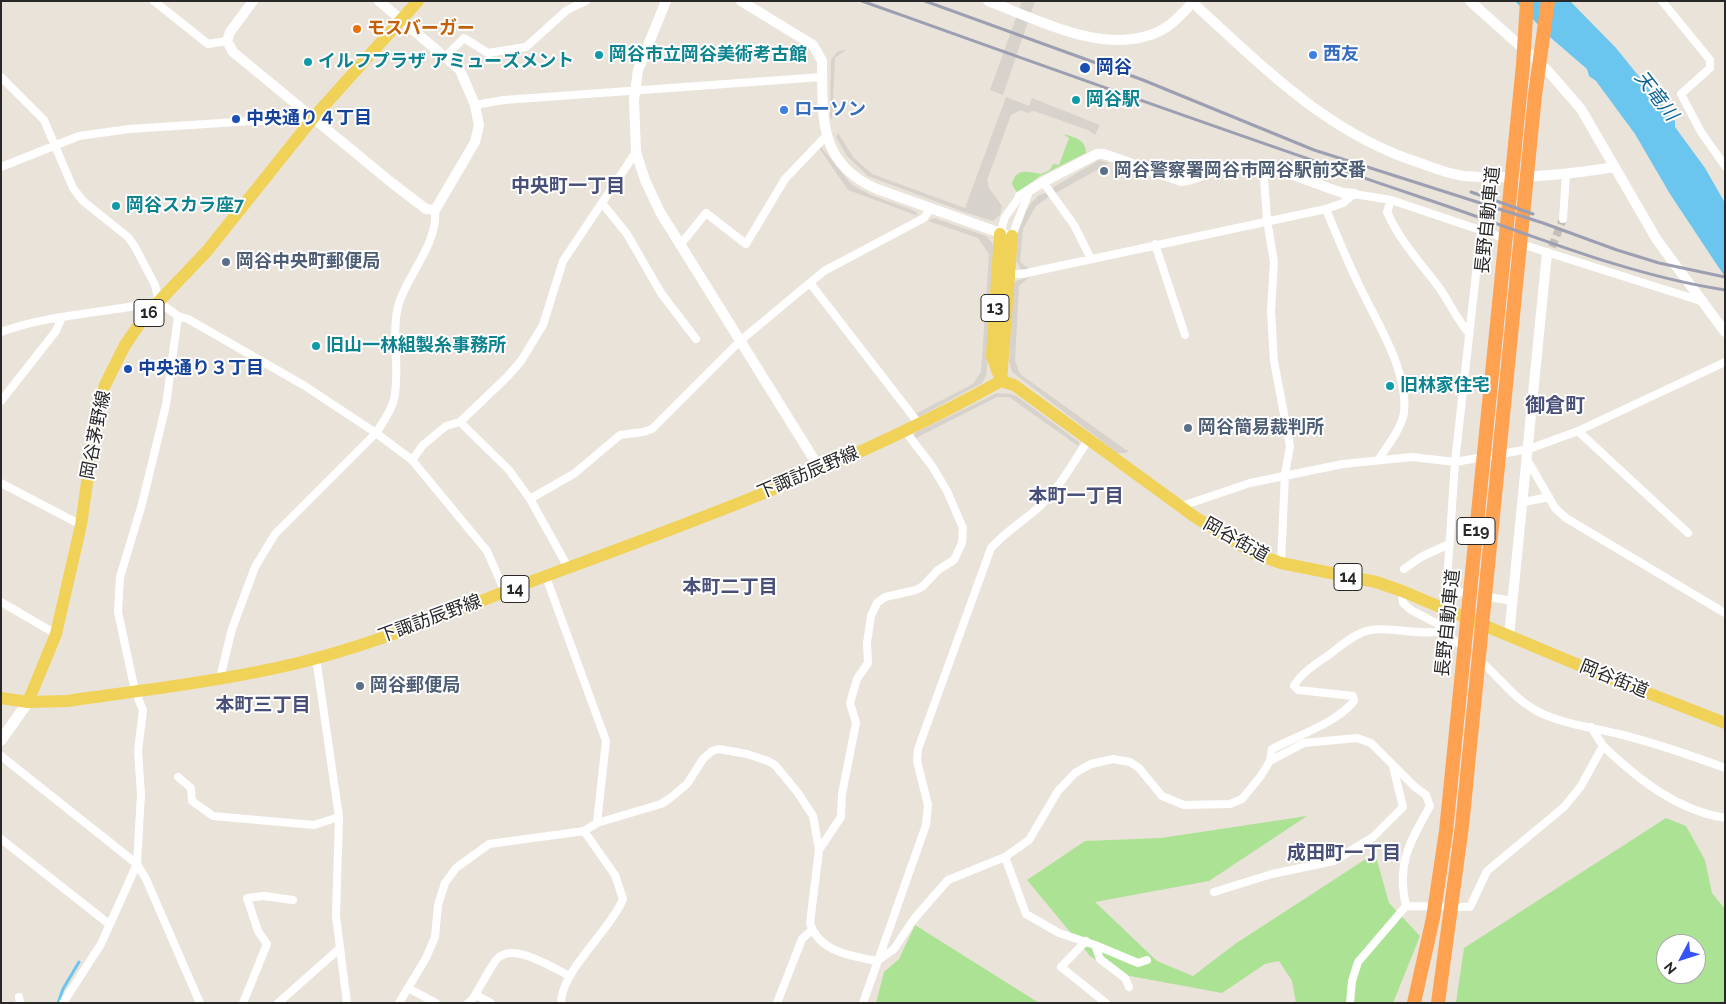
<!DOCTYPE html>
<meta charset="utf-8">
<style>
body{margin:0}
#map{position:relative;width:1726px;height:1004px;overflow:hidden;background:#eae3d9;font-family:Raleway,sans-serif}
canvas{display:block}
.frame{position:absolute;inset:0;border:2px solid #282828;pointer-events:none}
.north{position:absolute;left:1656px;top:934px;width:50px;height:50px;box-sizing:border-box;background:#fff;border:1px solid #a9a9a9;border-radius:50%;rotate:230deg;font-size:14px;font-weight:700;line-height:20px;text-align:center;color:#282828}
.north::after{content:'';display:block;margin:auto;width:18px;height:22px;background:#3754f9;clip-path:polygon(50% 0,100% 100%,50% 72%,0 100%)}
</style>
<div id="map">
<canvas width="1726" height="1004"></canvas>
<div class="frame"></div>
<div class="north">N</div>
</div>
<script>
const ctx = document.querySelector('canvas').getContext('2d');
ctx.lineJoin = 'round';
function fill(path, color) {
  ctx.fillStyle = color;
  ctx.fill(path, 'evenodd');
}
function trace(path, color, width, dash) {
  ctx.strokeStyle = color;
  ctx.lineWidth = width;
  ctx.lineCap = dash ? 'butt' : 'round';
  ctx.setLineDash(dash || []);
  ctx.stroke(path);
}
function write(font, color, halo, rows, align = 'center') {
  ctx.font = font + ' Raleway,"Noto Sans JP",sans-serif';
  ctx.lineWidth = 4;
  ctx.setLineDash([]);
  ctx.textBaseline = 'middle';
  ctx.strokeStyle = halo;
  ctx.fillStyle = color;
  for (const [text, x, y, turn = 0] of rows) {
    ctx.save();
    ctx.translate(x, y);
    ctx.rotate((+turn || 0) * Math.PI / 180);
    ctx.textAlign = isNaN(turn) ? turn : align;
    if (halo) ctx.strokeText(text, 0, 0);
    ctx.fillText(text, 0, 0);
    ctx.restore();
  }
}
fill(new Path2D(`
 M1063,134C1074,137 1086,139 1086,153L1040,176L1017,193L1012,184C1016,167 1028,172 1041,174L1050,170L1053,164L1059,165L1069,138Z
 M1307,816L1209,881L1095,902L1157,961L1193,976L1235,944L1375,853L1389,903L1420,936L1393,1003H1296L1292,981L1279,961L1265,964L1222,993L1119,974L1090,956L1027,880L1085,841L1161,838Z
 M1666,818L1686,826L1705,860L1712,893L1725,909V1003H1456L1464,948ZM1666,944H1696V974H1666Z
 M915,925L1039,1003H876L884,972L899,959Z`), '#ace294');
fill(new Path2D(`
 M1022,1H1035L1003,95L990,90Z
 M846,50L835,58L832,120L830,117L831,60L838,51Z
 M1006,97L1029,106L1032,98L1100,125L1095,135L1088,130L1034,111L1027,113L1021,110L1011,115L987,180L989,188L1002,206L1000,215L993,221L964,212L868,176L847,156L836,137L838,133L854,158L872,174L965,208Z
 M821,147L852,185L871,195L915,211L918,216L848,190L819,148Z
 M1099,160L1109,163L1054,194L1052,188Z
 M1046,193L1050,196L1036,206L1023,229L1020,262L1029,269H1021L1016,261L1019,222L1031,203L1039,195Z
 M934,218L986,236L992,243L994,248L989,345L986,376L982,383L919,417L915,414L973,384L981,372L989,254L978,238L928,221Z
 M1029,277L1019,286L1015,361L1020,374L1126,450H1129L1126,453H1117L1012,372L1009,361L1013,285L1016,281Z
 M997,393L1012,394L1018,397L1079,442L1078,446L1009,397H997L914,439L915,433Z`), '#d7d2cb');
fill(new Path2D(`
 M1515,1H1570L1616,48L1675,121V127L1705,168L1725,203V277L1670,194L1635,134L1596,81L1589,76L1587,69L1551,38Z`), '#6ac6ee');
trace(new Path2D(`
 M58,1003L63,989L79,962`), '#6ac6ee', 3);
trace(new Path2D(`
 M1552,247L1563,219`), '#c3beb6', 8, [8, 4]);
trace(new Path2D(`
 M154,1L208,44L227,41
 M1662,1L1710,60V68L1681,94L1701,132L1725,166
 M446,56L464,38L488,53L526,47L567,10L586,1
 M1,77L44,120L73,188L83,201L128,237L135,247L155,285L159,302L178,316L188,319L305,386L376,433L412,460L487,551L505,592
 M475,105L504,100L822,77
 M1,167L79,136L129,129L314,117
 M1266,168L1264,179L1267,220L1274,262L1271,311L1274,361L1290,446L1285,474L1281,563
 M1043,182L1074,225L1091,259
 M1391,200L1387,212C1400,241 1419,261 1438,286C1449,301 1456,318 1468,332
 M602,203L627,234L661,293L696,339
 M1326,209C1338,239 1350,268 1365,297C1381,329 1408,374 1404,412C1402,428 1387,446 1379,459
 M1563,219L1566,175
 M1000,234L1005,217L1020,196
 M1012,236L1030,189
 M1518,243L1704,302
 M1155,244L1185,335
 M680,245L706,213L746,244L785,179L826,136
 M1009,274H1022L1326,209L1343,203L1354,194L1391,200L1507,239
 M810,283L919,424
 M1,332C51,314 105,313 157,302
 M1,401L56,331L62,317
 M460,422L509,470L530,499L569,569
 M1578,431L1688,533
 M412,460L423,445L446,426L460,422L507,377L521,361L543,325L563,261L636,152
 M1528,461L1555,508L1566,518L1725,613
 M1,483L81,525
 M530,499L575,473L620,435L643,432L652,429L740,341L824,271L924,218L931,208
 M1524,502L1549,497
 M1182,506L1250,483L1343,464L1412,457L1455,462L1529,449L1578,431L1725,362
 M1404,569L1421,557L1449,544
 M546,577L606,741L597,823
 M1402,591L1403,603L1411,610L1438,624L1443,631L1465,649
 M1471,594L1455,591L1447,582L1455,462L1481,229
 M1483,596L1513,601
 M1,602L56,634
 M316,658L339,817L336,916L347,1003
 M1478,659C1498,675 1512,697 1535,710C1560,724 1591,727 1619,734C1655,743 1690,755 1725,768
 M220,678L232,629L255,567L275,534L376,433C383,422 391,412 394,399C401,367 390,333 399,303C409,272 438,244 435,210
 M1603,746C1638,779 1676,810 1725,818
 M1,756L137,864L146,879L200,1003
 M1270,761L1304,743L1357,738L1371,743L1415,787L1426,795L1430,806C1410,842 1396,864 1406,906
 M178,777L191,788L192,801L213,816L314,825L339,817
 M1,839L109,924
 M819,850L841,817L842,794L856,723L850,703L857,679L868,663L867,643L871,616L877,603L885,597L916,590L923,586L938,570L954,560L962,543L963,528L947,491L932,466L905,431
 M1005,857L1026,914L1059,933L1095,945L1138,963L1147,960
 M1214,892L1272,874L1334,861L1373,837L1403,807L1393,766
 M1406,906L1470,907L1487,871L1564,807L1581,786L1603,746L1591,727
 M1086,941L1061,967L1106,1003
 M1095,945L1100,959L1125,978L1129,987
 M408,988L436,1003
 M476,995L491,1003
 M19,997L20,1003
 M63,1003L101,944L137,864L141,794L138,751L143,710L135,691L118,612L120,577L142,504L166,405L178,316
 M243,1003L267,944L258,931L247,898L264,896L293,900
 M278,1003L339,949
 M399,1003L426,958L435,937L438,905L445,883L456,868L489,844L584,831L597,823L661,804L669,799L687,784L703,759L712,751L719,749L747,754L768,761L775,765L798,793L813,816L819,850L810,923C819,952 851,956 877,961L894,949L914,919L948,880L1005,857L1029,840L1058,791L1075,773L1091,764L1113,759L1130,762L1139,768L1162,796L1184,805L1230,804L1242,799L1260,777L1270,761L1272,749C1297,736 1338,722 1354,701L1353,696L1298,690L1294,686C1300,674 1315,664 1326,657C1337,649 1349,638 1361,633C1382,623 1420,637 1443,631
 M468,1003L472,1000C480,987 487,973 496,960C512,940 552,968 570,976
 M561,1003C561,971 610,931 623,899L615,875L584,831
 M777,1003L802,939L812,930
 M863,1003L926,825L928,805L917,761L918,749L991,548C1005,532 1022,522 1038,508C1058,490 1074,462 1088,440
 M1350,1003L1352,981L1358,962L1406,906`), '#fff', 8);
trace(new Path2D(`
 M253,1L230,32L227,41L233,52L392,183L426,209L435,210L475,142L479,125L475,105L460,70L379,1
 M666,1L638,70L634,100L636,152L645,180L660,212L820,469
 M741,1L813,45L822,61C823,117 817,163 877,189L1006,235
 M988,1C1037,19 1100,54 1153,34C1170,28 1182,14 1194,1
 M1470,1L1548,71L1581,109L1657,240L1725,332
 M1193,3C1264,67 1326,133 1420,163C1434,168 1449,174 1464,176C1514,180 1565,175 1615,167
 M1020,196L1043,182L1097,154H1104L1181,181C1199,180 1214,167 1232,165C1265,160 1311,183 1343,193L1354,194
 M1509,636L1547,253`), '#fff', 10);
trace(new Path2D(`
 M1,740L28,702`), '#fff', 11);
trace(new Path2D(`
 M1000,234L992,356L1001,381
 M1001,381L1014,385L1195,517L1253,553L1281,563L1376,582L1402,591L1612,679L1725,723
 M1001,381L1012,236
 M1,698L28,702L67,701C144,690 223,681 298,663C380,643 464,607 543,577C699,520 856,462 1001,381
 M28,702L56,634L81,525L97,412L105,385L125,345L145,316L207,251L314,117L418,1`), '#f0d258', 12);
trace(new Path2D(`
 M1414,1003L1433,918L1446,831L1523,65L1527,1
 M1438,1003L1462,826L1535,95L1548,1`), '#fea150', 14);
trace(new Path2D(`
 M862,1C1049,68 1235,135 1423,198C1523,231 1621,274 1725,290
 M925,1L1143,80L1314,150L1543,223L1617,250L1659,263L1725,277
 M1471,192L1533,214`), '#9c9eb2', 3);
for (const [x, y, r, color] of [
 [357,29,5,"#e8710a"],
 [599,55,5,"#0f9aa8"],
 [1313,55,5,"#3f7fe0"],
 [308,62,5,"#0f9aa8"],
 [1085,68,6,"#1a4fb4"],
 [1076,100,5,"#0f9aa8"],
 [784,110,5,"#3f7fe0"],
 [236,119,5,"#1a4fb4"],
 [1104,171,5,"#5c6f8a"],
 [116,206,5,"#0f9aa8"],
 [226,262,5,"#5c6f8a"],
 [316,346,5,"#0f9aa8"],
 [128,369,5,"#1a4fb4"],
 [1390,386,5,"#0f9aa8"],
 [1188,428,5,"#5c6f8a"],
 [360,686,5,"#5c6f8a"]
]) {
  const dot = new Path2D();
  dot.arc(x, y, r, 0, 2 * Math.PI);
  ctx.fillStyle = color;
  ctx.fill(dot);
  trace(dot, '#fff', 2);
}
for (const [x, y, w] of [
 [995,308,28],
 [149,313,30],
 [1476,531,38],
 [1348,577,28],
 [515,589,28]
]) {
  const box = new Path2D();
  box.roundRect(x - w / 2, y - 13.5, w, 27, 4);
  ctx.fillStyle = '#fff';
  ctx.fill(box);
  trace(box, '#282828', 1);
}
write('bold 16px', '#282828', null, [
 ["13",995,308],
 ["16",149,313],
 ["E19",1476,531],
 ["14",1348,577],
 ["14",515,589]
]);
write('bold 18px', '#c56008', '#fff', [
 ["モスバーガー",367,29]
], 'left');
write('bold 18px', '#0d838f', '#fff', [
 ["岡谷市立岡谷美術考古館",609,55],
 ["イルフプラザ アミューズメント",318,62],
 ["岡谷駅",1086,100],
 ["岡谷スカラ座7",126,206],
 ["旧山一林組製糸事務所",326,346],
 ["旧林家住宅",1400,386]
], 'left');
write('bold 18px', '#366cbe', '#fff', [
 ["西友",1323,55],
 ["ローソン",794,110]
], 'left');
write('bold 18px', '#164399', '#fff', [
 ["岡谷",1096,68],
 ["中央通り４丁目",246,119],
 ["中央通り３丁目",138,369]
], 'left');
write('bold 18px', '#4e5e75', '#fff', [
 ["岡谷警察署岡谷市岡谷駅前交番",1114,171],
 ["岡谷中央町郵便局",236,262],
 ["岡谷簡易裁判所",1198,428],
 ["岡谷郵便局",370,686]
], 'left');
write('18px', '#282828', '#fff', [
 ["長野自動車道",1488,220,-84],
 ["岡谷茅野線",96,435,-79],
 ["下諏訪辰野線",808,473,-23],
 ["岡谷街道",1236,540,29],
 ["下諏訪辰野線",430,619,-20],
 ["長野自動車道",1448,623,-84],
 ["岡谷街道",1614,679,22]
]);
write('italic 19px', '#0d6296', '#fff', [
 ["天竜川",1656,96,52]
]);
write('bold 19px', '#484f78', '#fff', [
 ["中央町一丁目",568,186],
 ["本町一丁目",1076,496],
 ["本町二丁目",730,587],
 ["本町三丁目",263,705],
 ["成田町一丁目",1344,853]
]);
write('bold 20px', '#484f78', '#fff', [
 ["御倉町",1555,406]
]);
</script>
